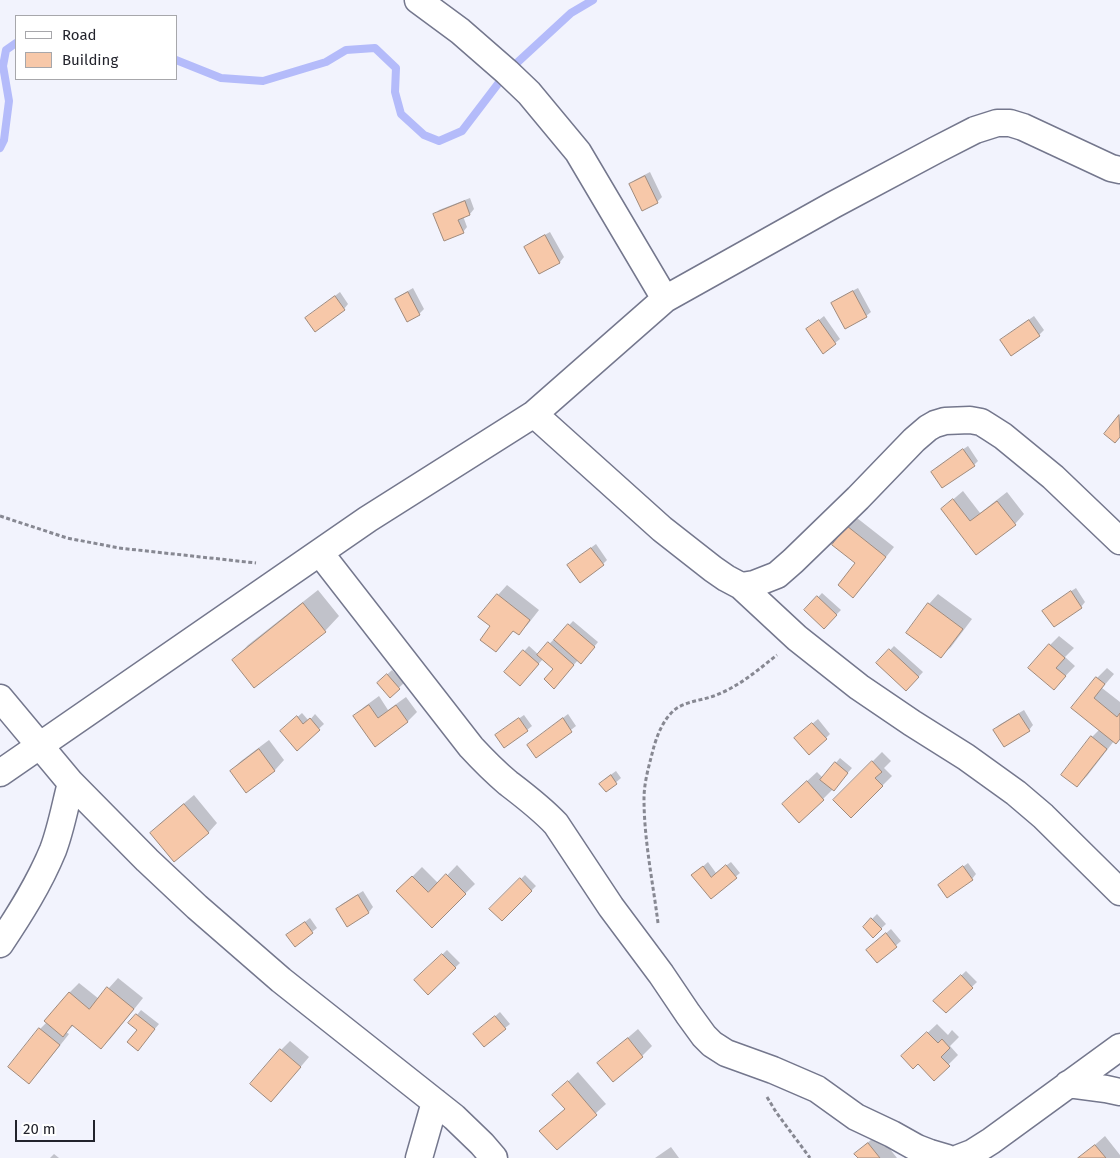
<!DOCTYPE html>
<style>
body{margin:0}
#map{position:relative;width:1120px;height:1158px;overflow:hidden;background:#f2f3fd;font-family:"Fira Sans",sans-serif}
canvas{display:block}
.legend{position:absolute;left:15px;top:15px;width:162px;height:65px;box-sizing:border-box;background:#fff;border:1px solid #a7a7ab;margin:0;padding:6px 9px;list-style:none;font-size:15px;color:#22232c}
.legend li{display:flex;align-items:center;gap:10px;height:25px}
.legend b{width:25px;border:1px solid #a7a7ab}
.scale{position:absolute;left:15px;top:1120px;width:80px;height:22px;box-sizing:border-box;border:2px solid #22232c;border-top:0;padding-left:6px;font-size:15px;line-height:18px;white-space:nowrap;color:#22232c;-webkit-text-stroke:4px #fff;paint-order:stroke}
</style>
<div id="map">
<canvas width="1120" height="1158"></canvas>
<ul class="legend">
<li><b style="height:6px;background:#fff"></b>Road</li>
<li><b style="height:14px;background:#f7c8a9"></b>Building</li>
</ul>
<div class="scale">20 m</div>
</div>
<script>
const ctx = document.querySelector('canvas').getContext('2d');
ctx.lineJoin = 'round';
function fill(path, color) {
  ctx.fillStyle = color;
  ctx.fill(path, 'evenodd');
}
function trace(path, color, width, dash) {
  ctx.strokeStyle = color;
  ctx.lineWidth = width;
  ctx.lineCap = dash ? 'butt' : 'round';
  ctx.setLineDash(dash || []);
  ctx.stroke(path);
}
fill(new Path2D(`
 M650,172L662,197L657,202L630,184L635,180Z
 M470,198L474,209L470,214L463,216L467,227L463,232L435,215L439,210Z
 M550,232L564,257L560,262L540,273L526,247L530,243Z
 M413,288L424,309L419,314L396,299L401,295Z
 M858,288L871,312L866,316L832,303L837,299Z
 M340,292L348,304L344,309L311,314Z
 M824,316L840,339L835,343L808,329Z
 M1034,316L1044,330L1039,335L1011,355L1002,340L1006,336Z
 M968,446L978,461L974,465L932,472L937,467Z
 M963,491L980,513L1007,492L1024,514L1015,524L977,553L942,509Z
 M857,518L894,547L863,586L853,596L857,563L848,527Z
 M596,544L607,560L603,564L573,561Z
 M507,585L539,610L528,624L519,633L514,630L496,651L492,626L498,595Z
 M1076,588L1085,602L1081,607L1044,611L1048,606Z
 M318,590L339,616L325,631L234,660L248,645Z
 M822,593L841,610L824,627L806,610Z
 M938,594L972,619L951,647L941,656L929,604Z
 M573,621L598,642L585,658L578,660L559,682L555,669L543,659L524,680L505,672L529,646L539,655L554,639L555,640Z
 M1059,636L1074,648L1065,657L1075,666L1054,688L1050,645Z
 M894,646L923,672L906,690L878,663Z
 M1107,668L1114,674L1102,688L1120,702V739L1114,741L1087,776L1077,786L1092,737L1100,729L1073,708L1097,678Z
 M392,670L404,683L390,696L378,683Z
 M379,696L388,710L406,697L417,712L408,721L375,745L355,716L364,707Z
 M1024,710L1033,725L1029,730H995L999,725Z
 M302,713L309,721L315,714L324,724L297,749L282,731Z
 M568,714L576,726L536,757L528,745Z
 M524,715L532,726L527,730L496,735L501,731Z
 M818,719L830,734L826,738L801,733Z
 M269,740L284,760L275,770L246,791L231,771L241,761Z
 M882,752L891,761L884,768L892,776L851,817L834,800Z
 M840,758L852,768L838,784L823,799L793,794L817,772L823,778Z
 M616,771L621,778L606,791L605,779Z
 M194,795L217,823L208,833H151L161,823Z
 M708,862L716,873L731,862L740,873L711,897L698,871Z
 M968,863L976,874L972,879L939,885Z
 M457,865L475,884L432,926L398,891L422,867L439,884Z
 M525,875L536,886L502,920L491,909Z
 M363,891L373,907L369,912L348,925L338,909L342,904Z
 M877,914L886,924L873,936L864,927Z
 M310,918L317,928L295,945L293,931Z
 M891,929L901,941L877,962L872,945Z
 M447,950L460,963L428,993L416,980Z
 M966,971L977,982L946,1012L935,1001Z
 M118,978L143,998L111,1038L101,1047L74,1025L66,1032L69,1034L39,1072L29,1082L40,1029L47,1022L46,1021L70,992L79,983L99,999Z
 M141,1010L159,1024L142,1044L139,1030L137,1015Z
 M500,1012L510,1024L505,1028L479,1030Z
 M937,1024L948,1035L952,1030L959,1037L950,1046L958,1055L934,1079L918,1063L903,1056Z
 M638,1029L652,1046L642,1056L613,1080L609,1054Z
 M290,1041L309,1057L280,1091L281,1050Z
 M578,1072L606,1104L557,1148L541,1131L566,1108L554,1095Z
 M878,1134L897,1158H859L856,1154L866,1144Z
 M1105,1136L1120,1155V1158H1080Z
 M671,1147L679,1158H655Z
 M54,1154L59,1158H50Z`), '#0003');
trace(new Path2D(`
 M176,60L221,78L263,81L326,62L346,50L375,48L396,68L395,92L401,114L424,135L439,141L462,131L507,72L571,13L593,0
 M0,148L4,140L9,101L3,66L6,50L16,43`), '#b4bbfa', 8);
const building = new Path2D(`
 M645,176L658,203L642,211L629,184Z
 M465,201L470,215L458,220L464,233L444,241L433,214Z
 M545,235L560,263L539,274L524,247Z
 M853,291L867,317L845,329L831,303Z
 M408,292L420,315L407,322L395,299Z
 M335,296L345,310L315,332L305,318Z
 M819,320L836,344L823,354L806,329Z
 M1029,320L1040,336L1011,356L1000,340Z
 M1119,415L1120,437L1115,443L1104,434Z
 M963,449L975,466L942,488L931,472Z
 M953,499L970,521L997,501L1016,525L976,555L941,509Z
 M847,526L886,557L853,598L838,585L855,563L832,545Z
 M591,548L604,565L580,583L567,565Z
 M1071,591L1082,608L1054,627L1042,611Z
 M497,594L530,620L519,635L513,631L496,652L480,640L490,626L478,617Z
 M817,596L837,615L824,629L804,610Z
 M303,603L326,632L254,688L232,660Z
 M928,603L963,629L941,658L906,633Z
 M568,624L595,647L581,664L554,640Z
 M548,642L574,665L554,689L544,679L553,669L537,655Z
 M1049,644L1065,658L1056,668L1066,676L1054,690L1028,668Z
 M889,649L919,677L906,691L876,663Z
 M523,650L539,664L520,686L504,672Z
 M387,674L400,689L390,698L377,683Z
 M1096,677L1105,684L1094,698L1117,717L1120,713V739L1116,744L1071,708Z
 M369,705L378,718L396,705L408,722L375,747L353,716Z
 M1019,714L1030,731L1004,747L993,730Z
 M297,716L303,724L310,718L320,730L297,751L280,731Z
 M519,718L528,731L504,748L495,735Z
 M563,718L572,732L536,758L527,745Z
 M812,723L827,739L809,755L794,738Z
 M1091,736L1107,749L1077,787L1061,775Z
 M259,749L275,771L246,793L230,771Z
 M872,761L882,772L875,778L883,786L851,818L833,800Z
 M835,762L848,773L834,791L820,780Z
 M611,775L617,784L606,792L599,784Z
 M807,781L824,800L799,823L782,804Z
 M184,804L209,833L174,862L150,833Z
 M726,865L737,878L711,899L691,875L703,866L711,877Z
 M963,866L973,880L947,898L938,885Z
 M446,874L466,894L432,928L396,891L412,876L428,892Z
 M520,878L532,891L502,921L489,909Z
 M358,895L369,913L347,927L336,909Z
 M871,918L882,929L873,938L863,927Z
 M305,922L313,933L295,947L286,935Z
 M886,933L897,947L877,963L866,950Z
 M442,954L456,968L428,995L414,980Z
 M961,975L973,988L946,1013L933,1001Z
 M107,987L134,1009L101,1049L72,1025L63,1037L44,1021L69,992L89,1009Z
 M136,1014L155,1029L138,1051L127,1042L137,1030L128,1023Z
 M495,1016L506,1029L484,1047L473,1034Z
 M39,1028L60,1045L29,1084L8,1067Z
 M927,1032L938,1043L942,1039L950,1048L941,1057L950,1066L934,1081L918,1064L913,1069L901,1056Z
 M628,1038L643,1057L613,1082L597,1063Z
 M280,1049L301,1067L271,1102L250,1084Z
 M568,1081L597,1115L557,1150L539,1131L565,1109L552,1095Z
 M868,1143L880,1158H858L854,1154Z
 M1095,1145L1106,1158H1078Z`);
fill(building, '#f7c8a9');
trace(building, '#a08a7c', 1);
const minor = new Path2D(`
 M418,0L460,31L507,72L529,93L578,152L665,299
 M534,414L662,529L713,569L726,578L741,586L754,584L777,575L793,561L858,498L914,440L928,428L935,424L945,421L970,420L981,422L989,427L1003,436L1053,477L1120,541
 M320,553L471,747C483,760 495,772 508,783C525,796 541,808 556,824L611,907L661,974L688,1014L704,1036L712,1044L726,1053L773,1070L817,1089L856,1117L892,1134L917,1148L930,1153L947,1158
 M741,586L797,638L859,687L912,723L966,757L1016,793L1043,816L1120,892
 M0,698L71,783L147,860L197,907L281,980L454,1117L482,1144L494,1158
 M0,773L368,519L534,414L665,299L833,205L936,150L975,130L997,123H1010L1023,127L1111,168L1120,170
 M0,944C20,914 39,884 53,850C61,829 65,806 71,783
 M1068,1084L1106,1089L1120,1092
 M419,1158L435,1102
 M959,1158L972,1153L991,1141L1120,1047`);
trace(minor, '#74778d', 29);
trace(new Path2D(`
 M0,516L67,538L119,548L256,563
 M658,923C653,883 644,840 644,799C644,782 649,766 653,750C657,735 664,717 677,708C690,700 707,700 721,693C742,684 759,669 777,655
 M767,1097L776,1112L810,1158`), '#878892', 3, [4, 2.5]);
trace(minor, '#fff', 26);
</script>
